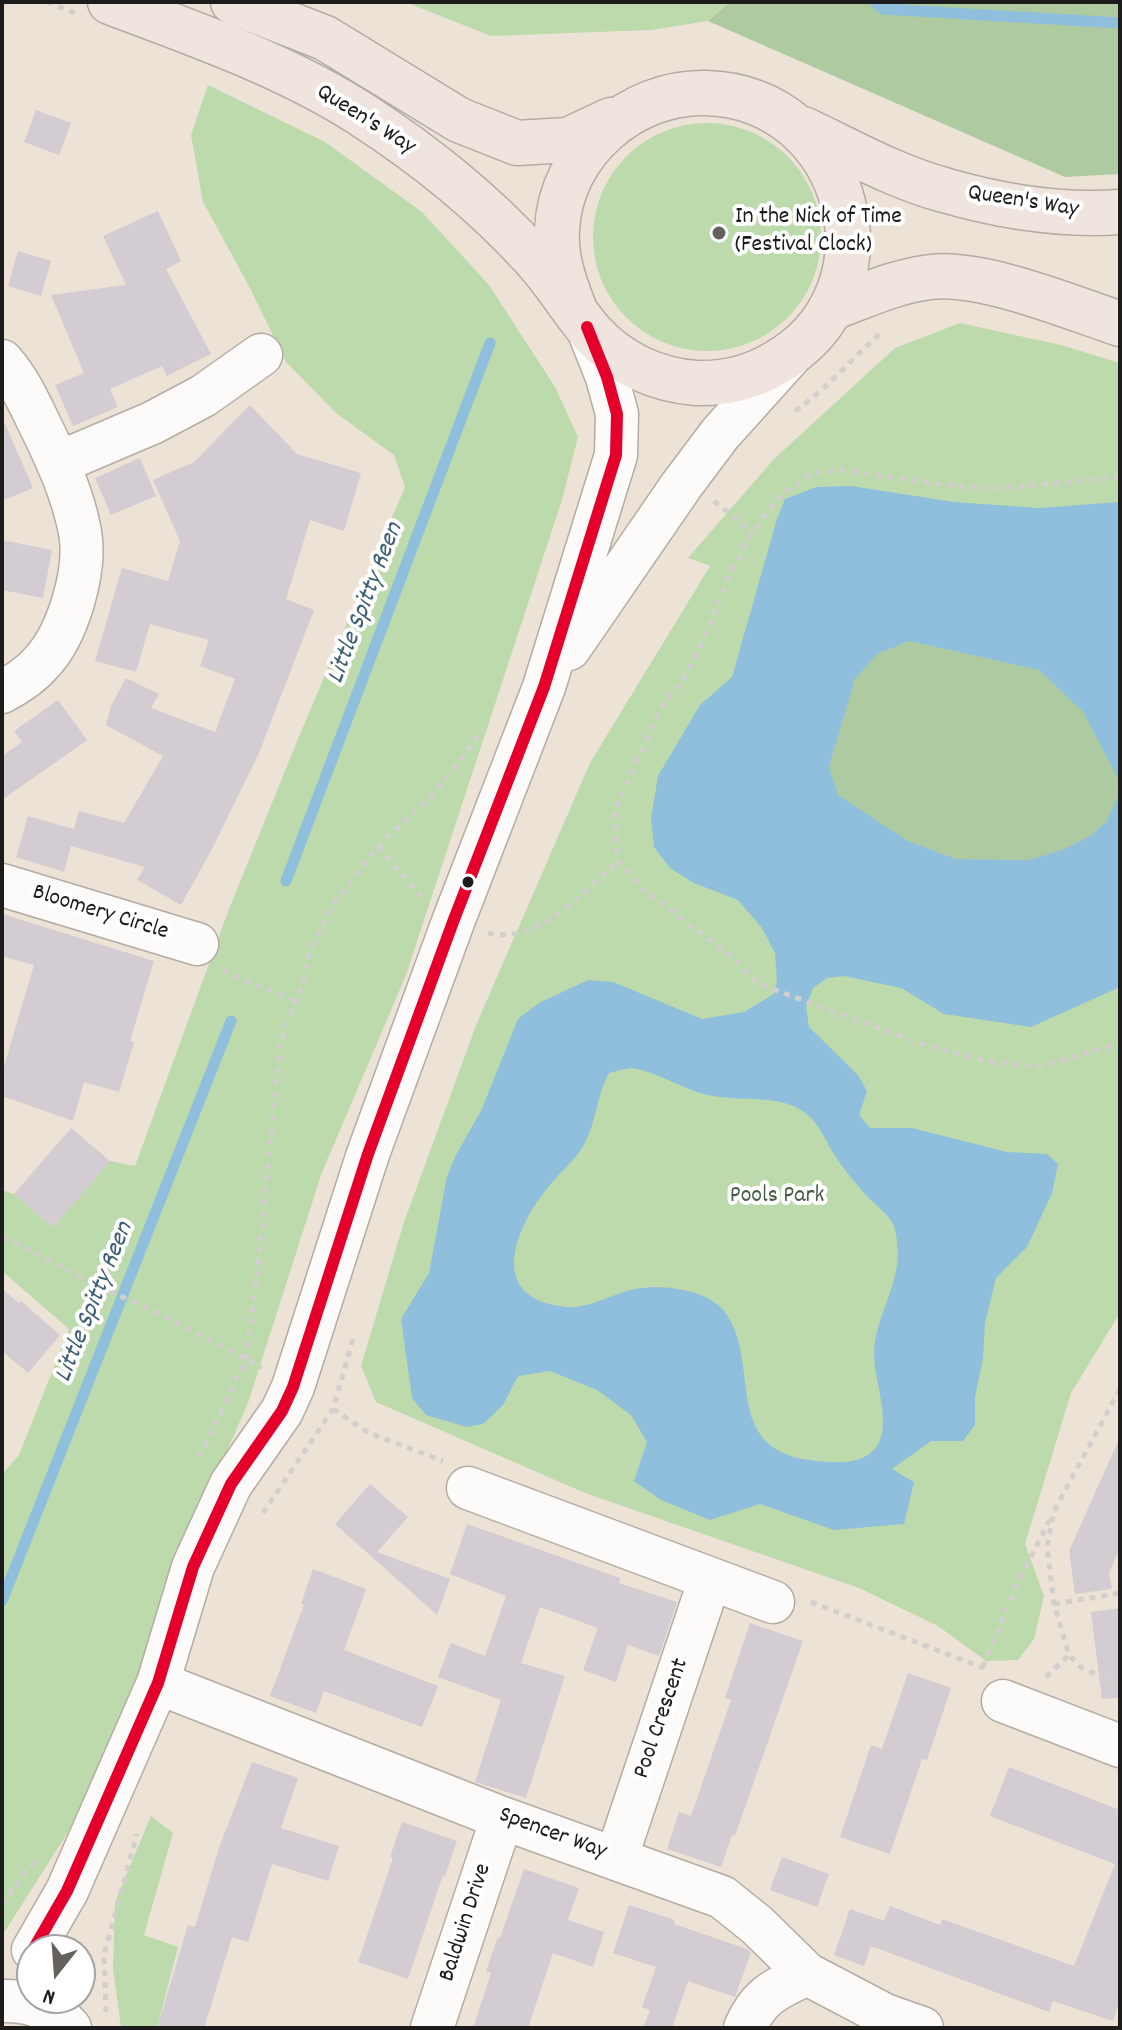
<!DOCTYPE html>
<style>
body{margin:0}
#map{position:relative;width:1122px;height:2030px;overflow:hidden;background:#ede2d6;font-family:Dekko,sans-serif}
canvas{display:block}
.frame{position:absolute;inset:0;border:4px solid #1c1c1c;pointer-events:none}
.north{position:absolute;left:16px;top:1934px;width:80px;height:80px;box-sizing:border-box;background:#fff;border:2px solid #a4a4a4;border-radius:50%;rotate:197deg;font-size:22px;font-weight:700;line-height:32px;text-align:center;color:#1c1c1c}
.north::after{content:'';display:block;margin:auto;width:28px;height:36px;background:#65615d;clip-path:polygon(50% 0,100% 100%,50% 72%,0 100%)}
</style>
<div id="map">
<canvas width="1122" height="2030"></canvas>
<div class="frame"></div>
<div class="north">N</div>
</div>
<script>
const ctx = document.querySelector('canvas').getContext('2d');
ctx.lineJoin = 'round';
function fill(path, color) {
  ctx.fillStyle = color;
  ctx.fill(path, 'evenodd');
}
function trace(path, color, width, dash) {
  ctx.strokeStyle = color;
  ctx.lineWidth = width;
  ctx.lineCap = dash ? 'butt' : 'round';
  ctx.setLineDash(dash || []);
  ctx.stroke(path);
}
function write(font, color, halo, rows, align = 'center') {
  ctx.font = font + ' Dekko,sans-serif';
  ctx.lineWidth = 8;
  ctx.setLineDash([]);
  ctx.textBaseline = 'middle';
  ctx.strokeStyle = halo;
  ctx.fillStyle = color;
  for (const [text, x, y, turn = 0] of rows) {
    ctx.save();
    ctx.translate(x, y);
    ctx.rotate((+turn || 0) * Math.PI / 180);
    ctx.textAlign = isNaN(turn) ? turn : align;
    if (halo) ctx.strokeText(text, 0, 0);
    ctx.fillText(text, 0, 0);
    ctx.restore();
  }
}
fill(new Path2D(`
 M405,2H730L708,21L651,30L491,36Z
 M208,85L325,142L422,212L489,285L555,387L578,437L562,500L406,975L321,1175L248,1403L185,1547L124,1724L68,1832L2,1936V1474L19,1455L69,1329L2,1271V1190L14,1194L53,1227L110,1161L135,1166L229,909L300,734L405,487L394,455L336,413L286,362L250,288L203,202L191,135Z
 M593 237a114 114 0 1 1 228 0a114 114 0 1 1-228 0Z
 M960,323L1061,345L1120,363V1313L1071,1393L1025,1544L1044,1596L1034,1639L1018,1660L986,1661L938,1626L859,1588L585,1493L376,1402L361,1366L404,1222L477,1023L590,763L710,566L688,558L774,459L895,348Z
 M151,1816L173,1833L144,1935L178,1947L157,2028H121L113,1969L115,1902Z`), '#bddaac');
fill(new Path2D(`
 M730,2H1120V174L1065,177L708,21Z
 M909,641L1039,670L1083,712L1119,781L1117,798L1106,822L1090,836L1064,849L1029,860L956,859L908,841L838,795L829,767L855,679L876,654Z`), '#adcaa1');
fill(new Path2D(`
 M851,486L954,502L1039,508L1120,502V987L1031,1027L944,1014L901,988L844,976L827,978L813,988L806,1007L809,1027L858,1075L867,1091L859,1115L870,1128H912L1007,1152L1047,1154L1058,1164L1052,1193L1027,1247L996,1278L985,1323L983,1359L975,1397V1425L963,1441H931L892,1469L914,1482L904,1524L834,1530L760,1504L710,1520L661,1500L634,1481L647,1442L631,1415L597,1390L550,1371L518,1376L503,1405L483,1424L467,1427L426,1415L412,1398L401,1319L429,1273L447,1176L457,1153L481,1111L518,1019L539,1003L588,980L613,982L702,1019L744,1012L774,994L777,980L775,953L762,928L738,900L694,883L670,868L654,847L651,818L658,776L700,705L732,677L777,519L785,499L816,487ZM909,641L1039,670L1083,712L1119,781L1117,798L1106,822L1090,836L1064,849L1029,860L956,859L908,841L838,795L829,767L855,679L877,654ZM629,1068C659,1071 683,1091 713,1096C741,1101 777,1095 801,1110C818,1120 825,1140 835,1156C843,1168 853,1180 862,1191C871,1202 887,1212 893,1224C895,1229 897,1237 897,1243C903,1281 874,1317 874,1355C874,1387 902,1443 860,1459C845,1464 825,1462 809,1460C721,1448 762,1363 725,1312C707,1289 662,1284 635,1289C613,1293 590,1309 567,1307C481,1299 517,1221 555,1179C568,1165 582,1153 589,1134C597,1113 598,1093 609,1073Z`), '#8fbfdc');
trace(new Path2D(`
 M875,2L883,9L1120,23
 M286,881L490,343
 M2,1601L231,1021`), '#8fbfdc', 11);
fill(new Path2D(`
 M36,110L71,123L59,155L24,142Z
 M158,211L181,261L166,269L211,354L167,376L162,366L110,389L118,407L73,426L55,385L84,373L51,295L126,285L103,236Z
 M18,251L51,261L41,296L8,286Z
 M250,405L297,454L361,473L344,531L310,520L286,599L314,610L259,753L212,849L181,905L137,880L145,867L71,846L64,872L16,857L28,816L74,829L79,811L124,823L163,756L106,725L111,706L126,678L159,694L151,708L215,732L235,679L200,666L209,640L150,624L136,672L95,661L122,568L168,581L180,541L153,480L194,462Z
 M2,417L33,488L2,501Z
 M140,458L156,496L111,515L95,478Z
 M2,540L52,550L43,598L2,590Z
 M58,700L87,740L2,800V756L22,742L14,731Z
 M2,914L154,961L130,1041L134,1042L119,1092L84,1082L73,1121L2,1096V1073L34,965L2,956Z
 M71,1128L110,1161L53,1227L14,1194Z
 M2,1289L19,1303L21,1301L60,1335L28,1373L2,1351Z
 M1120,1437V1547L1109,1573L1112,1589L1075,1594L1069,1551Z
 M370,1484L408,1517L377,1552L450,1579L437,1615L335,1524Z
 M467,1524L620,1578L619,1583L677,1602L659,1656L628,1645L616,1682L583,1670L598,1628L540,1607L521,1663L565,1676L526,1798L475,1782L501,1700L438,1677L451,1643L485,1656L506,1596L450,1574Z
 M313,1569L366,1589L344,1650L438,1686L422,1727L324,1691L316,1713L270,1696L304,1605L301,1604Z
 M1120,1608V1698L1102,1699L1091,1612Z
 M750,1623L803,1641L735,1836L732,1835L721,1867L667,1849L679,1812L691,1816L731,1700L725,1698Z
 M908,1673L951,1688L927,1760L922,1759L890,1854L840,1837L871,1745L882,1749Z
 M252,1762L298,1778L281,1828L339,1846L328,1881L272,1864L248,1942L232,1937L204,2028H157L188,1925L195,1927L219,1848Z
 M1009,1767L1120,1810V2000L1113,2021L1053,2001L1049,2012L871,1946L864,1966L834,1955L850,1909L884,1921L890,1906L940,1925L942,1919L1074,1966L1115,1864L990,1816Z
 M402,1822L457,1841L445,1876L443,1875L408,1979L358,1962L393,1858L390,1857Z
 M782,1857L829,1874L817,1907L770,1890Z
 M524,1869L579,1888L568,1920L604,1932L593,1967L553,1953L528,2028H473L491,1973L486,1971L498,1937L500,1938Z
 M629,1905L675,1920L674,1924L747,1949L751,1952L735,1997L688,1981L672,2028H643L650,2010L642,2007L656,1967L613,1953Z`), '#d3ccd2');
const street = new Path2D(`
 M2,361C20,381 30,405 42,429C58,462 73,495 80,532C87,570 68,635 41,663C30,676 17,684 2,692
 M58,463L152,423L203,396L261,355
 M569,649L681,486L720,434L791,355
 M2,885L197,944
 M468,1488L773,1602
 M158,1683L502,1818L722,1897L757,1925L807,1974L885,2015L922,2028
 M1003,1701L1120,1746
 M616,1859L710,1579
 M33,1950L67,1891L158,1683L193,1567L231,1484L282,1411L293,1387L368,1154L453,922L544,687L616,455L617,414L607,377L587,327
 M2,2001C28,2000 53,2008 70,2028
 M432,2028L502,1818
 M745,2028C759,1995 776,1989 807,1974`);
const primary = new Path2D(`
 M110,2C194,34 285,65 361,114C423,154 483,202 533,257C555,280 571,309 592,333C619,363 656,380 696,383C724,384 750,378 774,364C903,293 852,97 706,93C631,91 561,152 557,229C555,257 564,282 574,308
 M233,2L325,38L459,120L517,143L568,140L611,120
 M803,129C848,150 895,177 944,190C999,206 1062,216 1120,212
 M832,308C864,296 896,281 931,277C982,271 1070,307 1120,324`);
trace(street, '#b3aca4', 45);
trace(primary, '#b3aca4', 47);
trace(new Path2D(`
 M47,2L75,13
 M795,411C828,388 852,358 882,332
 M1120,477L994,489L930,483L843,470L814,473L780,495L753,532L732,570L698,652L683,680L662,706L614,813L618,862L640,887L731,956L759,984L919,1043L986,1061L1036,1067L1120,1044
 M714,501L753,532
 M378,847L421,896
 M488,933C538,945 582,893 618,862
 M224,969L230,974L296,1001
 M2,1238L22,1246L91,1283L152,1310L262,1368
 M1120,1389L1054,1511L1047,1547L1054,1604L1069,1655L1082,1668L1120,1685
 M333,1409L369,1433L443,1461
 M199,1457L246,1359L258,1267L280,1043L303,980L309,954L334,903L378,847L437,790L483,730
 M263,1513L333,1409L353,1339
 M811,1602L984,1668
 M1054,1604L1120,1593
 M983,1667L1015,1589L1050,1519
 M1046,1677L1069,1655
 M2,1905L36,1859
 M106,2012L104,1955L137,1834`), '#d2cfcc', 5, [6, 6]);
trace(street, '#fcfbf9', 42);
trace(primary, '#efe5de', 44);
trace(new Path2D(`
 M33,1950L67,1891L158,1683L193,1567L231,1484L282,1411L293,1387L368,1154L453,922L544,687L616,455L617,414L607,377L587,327`), '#e4002b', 12);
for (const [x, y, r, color] of [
 [719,233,8,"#65615d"],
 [468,882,7,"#1c1c1c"]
]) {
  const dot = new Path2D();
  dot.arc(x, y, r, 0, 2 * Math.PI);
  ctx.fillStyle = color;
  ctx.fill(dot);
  trace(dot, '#fff', 3);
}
write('24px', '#1c1c1c', '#fff', [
 ["Queen's Way",365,121,32],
 ["Queen's Way",1023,203,9],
 ["Bloomery Circle",100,914,17],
 ["Pool Crescent",663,1719,-71],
 ["Spencer Way",552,1835,20],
 ["Baldwin Drive",467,1923,-72]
]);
write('24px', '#1c1c1c', '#fff', [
 ["In the Nick of Time",735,219],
 ["(Festival Clock)",735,247]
], 'left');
write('24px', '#475c42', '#fff', [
 ["Pools Park",777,1198]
]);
write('italic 26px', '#3e5f73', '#fff', [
 ["Little Spitty Reen",367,604,-69],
 ["Little Spitty Reen",96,1303,-68]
]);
</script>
